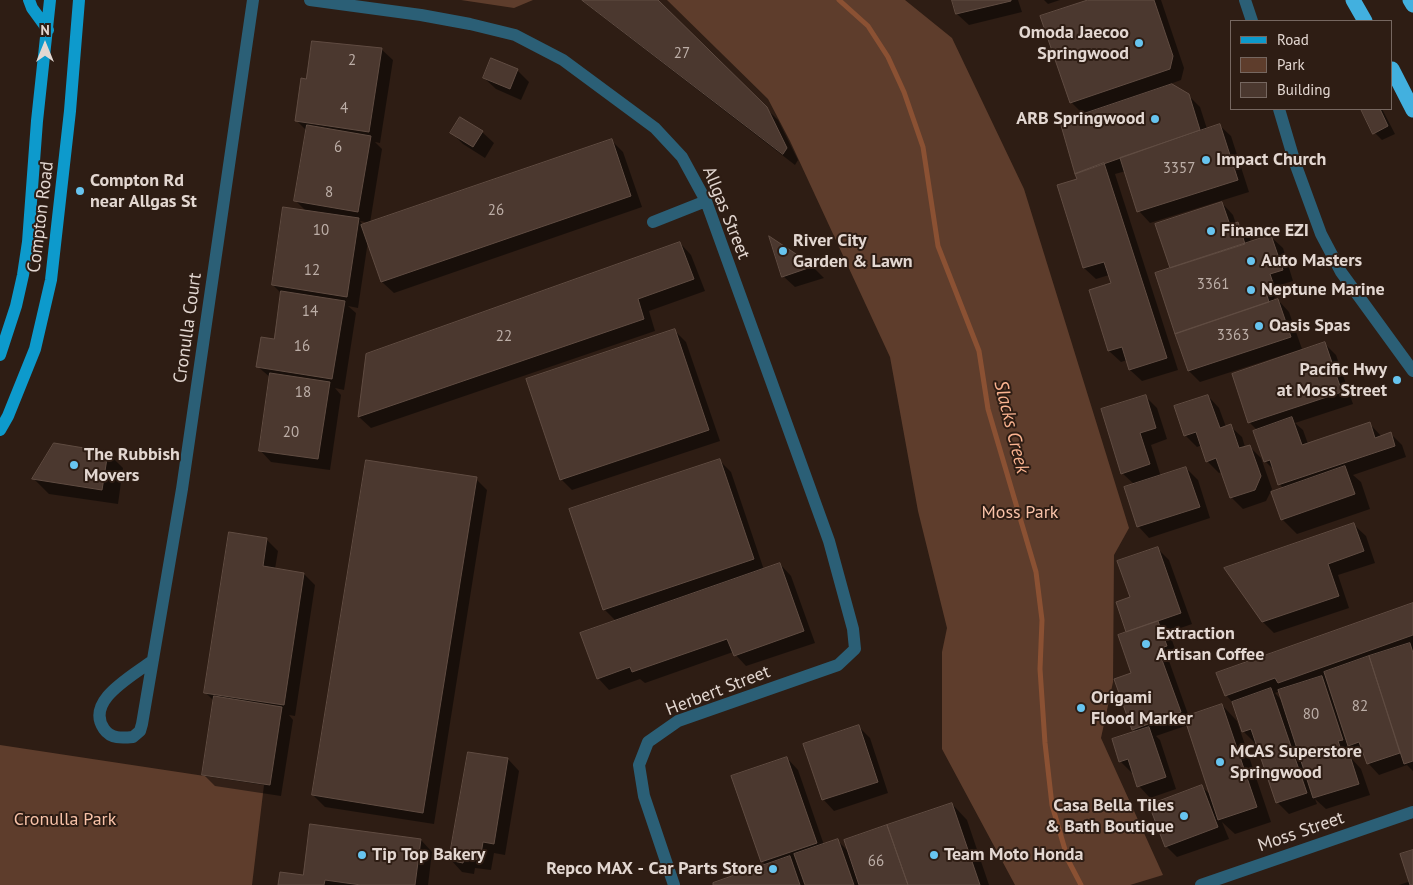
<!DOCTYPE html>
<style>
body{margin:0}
#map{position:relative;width:1413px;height:885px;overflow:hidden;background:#2e1d14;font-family:"PT Sans",sans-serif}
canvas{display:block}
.legend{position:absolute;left:1230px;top:20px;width:162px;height:90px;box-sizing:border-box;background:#2e1d14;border:1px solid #766760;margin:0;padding:6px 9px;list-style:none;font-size:15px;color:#e3d7d1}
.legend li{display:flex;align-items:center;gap:10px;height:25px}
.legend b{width:25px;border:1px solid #766760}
.north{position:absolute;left:20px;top:20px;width:50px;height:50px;-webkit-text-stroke:4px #2e1d14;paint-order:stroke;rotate:0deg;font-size:14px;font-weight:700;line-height:20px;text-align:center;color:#e3d7d1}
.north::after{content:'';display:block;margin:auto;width:18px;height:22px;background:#e3d7d1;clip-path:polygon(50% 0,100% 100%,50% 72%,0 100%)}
</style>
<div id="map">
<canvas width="1413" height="885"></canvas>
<ul class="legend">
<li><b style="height:6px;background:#0d9acc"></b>Road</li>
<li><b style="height:14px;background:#5e3d2c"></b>Park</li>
<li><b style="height:14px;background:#4b382f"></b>Building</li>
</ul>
<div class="north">N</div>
</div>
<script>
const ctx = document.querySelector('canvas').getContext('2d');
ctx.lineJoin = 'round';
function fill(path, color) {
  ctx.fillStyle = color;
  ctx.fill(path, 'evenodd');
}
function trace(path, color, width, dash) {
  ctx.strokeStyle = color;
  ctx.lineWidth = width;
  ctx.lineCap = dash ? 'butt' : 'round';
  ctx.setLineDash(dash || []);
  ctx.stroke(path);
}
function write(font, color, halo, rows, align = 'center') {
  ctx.font = font + ' "PT Sans",sans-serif';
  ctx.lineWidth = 4;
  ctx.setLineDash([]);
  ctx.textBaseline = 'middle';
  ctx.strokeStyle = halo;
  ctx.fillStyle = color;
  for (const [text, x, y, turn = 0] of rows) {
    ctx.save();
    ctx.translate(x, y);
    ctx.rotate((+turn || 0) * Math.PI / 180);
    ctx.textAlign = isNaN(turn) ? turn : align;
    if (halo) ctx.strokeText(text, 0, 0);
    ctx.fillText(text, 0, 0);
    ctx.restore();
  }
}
fill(new Path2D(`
 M461,0H533L514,8Z
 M667,0H905L952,38L1024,189L1129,528L1114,555L1113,682L1101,738L1163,875L1130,885H1015L942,749V652L947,628L918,511L890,357L790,141L768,99Z
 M0,745L264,785L252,885H0Z`), '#5e3d2c');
fill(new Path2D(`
 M581,0H656L778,120L798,160L795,165Z
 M953,0H1018L1022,12L969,25L957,14Z
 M1044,0H1060L1048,4Z
 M1091,0H1161L1184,68L1181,80L1170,84L1188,95L1200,107L1207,129L1219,125L1231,136L1249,192L1150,223L1139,211L1126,171L1115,174L1178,370L1142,381L1130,370L1127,360L1121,362L1109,351L1090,291L1112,284L1109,275L1096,279L1084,268L1058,186L1078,180L1084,115L1071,102Z
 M381,49L393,60L380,143L375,142L382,149L370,223L360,221L364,226L611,140L623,152L642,207L394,293L382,282L368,241L358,308L348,306L356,313L344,390L335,388L341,395L330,470L271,462L260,450L271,378L257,366L275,341L282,294L273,285L307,212L296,201L307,131L296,120L307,80Z
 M517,70L529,82L521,100L496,89L484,78Z
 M1363,109H1382L1395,134L1382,140L1375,133Z
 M482,132L494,143L485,158L463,144L452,133Z
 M1222,203L1233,215L1236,224L1249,235L1251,243L1271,237L1283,248L1293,281L1280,285L1284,295L1274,298L1275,301L1278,300L1289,312L1302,349L1200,382L1189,371L1156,274L1171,269L1156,225Z
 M772,239L813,267L824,278L795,287L783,276Z
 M680,243L691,255L705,291L649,311L655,331L371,428L359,417L367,355Z
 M675,331L686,342L720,441L572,490L561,479Z
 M1325,344L1336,355L1353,404L1295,423L1303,430L1308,444L1369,423L1382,437L1391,434L1402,445L1406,457L1353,475L1361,482L1370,509L1297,534L1282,519L1284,489L1280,485L1275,471L1265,461L1258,431L1249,422Z
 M1145,396L1157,408L1167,439L1151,445L1161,477L1186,468L1198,480L1210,518L1149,538L1138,526L1135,485L1122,473Z
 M1208,396L1219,408L1226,427L1230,426L1242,437L1245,447L1249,446L1261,458L1272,489L1266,501L1243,509L1231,497L1222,472L1219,473L1207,461L1202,445L1197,447L1185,435Z
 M108,453L123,468L118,504L49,494L34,479Z
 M719,460L731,472L764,570L780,564L791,576L815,643L746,666L733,652L645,683L640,679L609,690L598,678L617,622L604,609Z
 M476,479L487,490L434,824L325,807L313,795Z
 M1354,525L1366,536L1375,563L1338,575L1349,608L1274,633L1263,622Z
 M266,539L278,551L275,569L304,574L315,585L295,716L289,715L293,720L281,796L215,786L203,774L215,702L205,692Z
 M1157,548L1169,560L1192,624L1169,632L1178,657L1169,661L1189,717L1222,705L1237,721L1271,822L1235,834L1222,822L1229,839L1177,857L1166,846L1202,787L1212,796L1188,725L1156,736L1160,740L1176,789L1150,798L1139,786L1134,772L1132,773L1120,761L1137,732L1133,729V674L1128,633L1117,603L1132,598Z
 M1413,604V771L1407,765L1379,775L1368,763L1365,755L1361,756L1355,751L1349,752L1351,758L1361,769L1370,795L1326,809L1315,799L1317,804L1289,814L1277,802L1257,743H1255L1244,732L1234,704L1226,695ZM1280,691L1284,703L1275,693Z
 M859,727L870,738L888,793L834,811L823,799Z
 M469,753L508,759L519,771L505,855L494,853L491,870L475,868L474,874L462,872L451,860Z
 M787,758L798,770L824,845L837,840L850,853L952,804L967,820L989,885H715L767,866L762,861Z
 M311,825L421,840L432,852L428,885H279L304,876Z
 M1413,851V885H1399L1411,881Z`), '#0007');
trace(new Path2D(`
 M839,0L868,26L888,57L904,92L923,147L938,246L979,351L988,409L1036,572L1042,620L1040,669L1045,743L1052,805L1068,860L1081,885`), '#8b5133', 5);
const building = new Path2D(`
 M582,0H658L767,107L787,148L783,154Z
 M952,0H1011V1L956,14Z
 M1088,0H1154L1173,56L1170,69L1070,103L1040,16Z
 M312,41L382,48L369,132L295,121L301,78L306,79Z
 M491,58L518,69L510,89L483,78Z
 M1172,84L1189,94L1200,130L1075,174L1060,122Z
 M1361,109H1380L1388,126L1373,134Z
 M460,117L483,131L473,147L450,133Z
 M1220,124L1238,180L1137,212L1120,158Z
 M307,125L371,136L358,212L294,201Z
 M612,139L631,196L381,282L361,225Z
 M1104,163L1167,358L1129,370L1122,347L1108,351L1089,290L1111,283L1104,262L1083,268L1057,185L1077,179L1075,174Z
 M1222,202L1230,225L1238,222L1245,244L1170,268L1155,224Z
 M283,207L359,218L347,297L272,285Z
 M1271,235L1283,270L1270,274L1273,283L1264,286L1269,302L1175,334L1155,273Z
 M769,236L814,266L782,277Z
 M680,242L694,279L638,299L644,319L358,417L366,354Z
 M281,291L345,301L332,379L256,367L261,337L274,339Z
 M1278,299L1291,337L1188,371L1175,334Z
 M675,329L709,430L560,480L526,379Z
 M1325,342L1342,392L1248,423L1232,374Z
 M270,373L330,382L318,459L259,451Z
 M1146,395L1156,428L1140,433L1150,464L1121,474L1101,409Z
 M1208,395L1220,428L1231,424L1239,448L1250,445L1261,476L1255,490L1230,498L1216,458L1206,462L1196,432L1184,436L1174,406Z
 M1292,417L1302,445L1370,422L1375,438L1391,432L1395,446L1278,485L1270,460L1264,462L1253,431Z
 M54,443L108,452L102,490L32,479Z
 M720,459L754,559L603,610L569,509Z
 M366,460L477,477L423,813L312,795Z
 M1345,466L1355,494L1281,520L1271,492Z
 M1186,467L1200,507L1137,527L1124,487Z
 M1354,523L1364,551L1328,564L1339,596L1262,622L1224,568Z
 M229,532L267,538L263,566L304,573L284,705L204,693Z
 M1158,547L1181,613L1126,632L1116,602L1130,597L1117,561Z
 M780,563L804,631L734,656L727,639L632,672L630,667L597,679L580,633Z
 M1413,603V635L1278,683L1275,678L1225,696L1216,673Z
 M1158,621L1167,646L1158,649L1181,712L1132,730L1114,679L1131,673L1118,635Z
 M1410,643L1413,653V761L1404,764L1369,656Z
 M1369,656L1400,753L1367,764L1359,742L1348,746L1324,672Z
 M1322,676L1343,740L1338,741L1344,758L1350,756L1359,784L1313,798L1278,690Z
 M1271,688L1307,793L1276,803L1251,729L1242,732L1232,702Z
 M214,696L282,707L270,785L202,775Z
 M1222,704L1257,807L1218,820L1184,717Z
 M859,725L878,782L822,800L803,744Z
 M1149,727L1166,777L1137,787L1128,759L1119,762L1112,739Z
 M468,752L508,758L494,844L483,842L480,860L464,857L463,863L449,860Z
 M787,757L817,843L761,862L731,776Z
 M1202,785L1218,827L1165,847L1149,805Z
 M952,803L980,885H908L887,825Z
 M310,824L421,839L415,885H361L325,880L324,885H278L280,872L303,875Z
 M887,825L908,885H859L844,840Z
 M838,839L854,885H805L794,854Z
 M1413,850V885H1410L1400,854Z
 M790,856L800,885H713V883Z`);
fill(building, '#4b382f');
trace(building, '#604c42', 1);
trace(new Path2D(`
 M310,0L421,15L470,24L515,35L563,60L655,128L682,157L706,201L829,541L853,629L855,649L838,665L678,721L648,742L639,765L644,796L674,885
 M1245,0L1252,21
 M1279,109L1295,163L1321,234L1341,272L1413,371
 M653,222L706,201
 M153,660C135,675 84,700 104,729C111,739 122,738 133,737L140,731L142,724L182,489L253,0
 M1201,885L1413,812`), '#2b5f76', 12);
trace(new Path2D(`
 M29,0L32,8L48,30
 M0,355L16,306L23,275L28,242L37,121L50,0
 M0,430L8,416L35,349L51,280L70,111L79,0`), '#0d9acc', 12);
trace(new Path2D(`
 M1353,0L1365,21
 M1410,0L1413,5
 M1392,69L1413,110`), '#42b0df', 15);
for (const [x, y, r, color] of [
 [1139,43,5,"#67c4ef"],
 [1155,119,5,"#67c4ef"],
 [1206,160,5,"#67c4ef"],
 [80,191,5,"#67c4ef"],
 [1211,231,5,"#67c4ef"],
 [783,251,5,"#67c4ef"],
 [1251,261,5,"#67c4ef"],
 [1251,290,5,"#67c4ef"],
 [1259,326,5,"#67c4ef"],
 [1397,380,5,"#67c4ef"],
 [74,465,5,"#67c4ef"],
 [1146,644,5,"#67c4ef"],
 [1081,708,5,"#67c4ef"],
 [1220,762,5,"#67c4ef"],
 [1184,816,5,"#67c4ef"],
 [362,855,5,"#67c4ef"],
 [934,855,5,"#67c4ef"],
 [773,869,5,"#67c4ef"]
]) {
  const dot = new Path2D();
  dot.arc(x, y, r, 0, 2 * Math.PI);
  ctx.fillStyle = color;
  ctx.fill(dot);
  trace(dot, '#2e1d14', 2);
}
write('15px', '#bdafa8', null, [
 ["27",682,54],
 ["2",352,61],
 ["4",344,109],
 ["6",338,148],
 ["3357",1179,169],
 ["8",329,193],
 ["26",496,211],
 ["10",321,231],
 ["12",312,271],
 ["3361",1213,285],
 ["14",310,312],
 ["3363",1233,336],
 ["22",504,337],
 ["16",302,347],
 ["18",303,393],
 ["20",291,433],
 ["82",1360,707],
 ["80",1311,715],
 ["66",876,862]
]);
write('bold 18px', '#e3d7d1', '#2e1d14', [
 ["Omoda Jaecoo",1129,33,"right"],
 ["Springwood",1129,54,"right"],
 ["ARB Springwood",1145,119,"right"],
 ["Impact Church",1216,160],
 ["Compton Rd",90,181],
 ["near Allgas St",90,202],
 ["Finance EZI",1221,231],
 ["River City",793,241],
 ["Garden & Lawn",793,262],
 ["Auto Masters",1261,261],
 ["Neptune Marine",1261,290],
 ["Oasis Spas",1269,326],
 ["Pacific Hwy",1387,370,"right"],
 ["at Moss Street",1387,391,"right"],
 ["The Rubbish",84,455],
 ["Movers",84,476],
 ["Extraction",1156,634],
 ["Artisan Coffee",1156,655],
 ["Origami",1091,698],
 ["Flood Marker",1091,719],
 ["MCAS Superstore",1230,752],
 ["Springwood",1230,773],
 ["Casa Bella Tiles",1174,806,"right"],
 ["& Bath Boutique",1174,827,"right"],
 ["Tip Top Bakery",372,855],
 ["Team Moto Honda",944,855],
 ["Repco MAX - Car Parts Store",763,869,"right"]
], 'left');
write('18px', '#e3d7d1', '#2e1d14', [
 ["Allgas Street",726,213,68],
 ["Compton Road",41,217,-83],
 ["Cronulla Court",188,328,-82],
 ["Herbert Street",718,691,-21],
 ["Moss Street",1301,832,-19]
]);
write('18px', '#f9c3a9', '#2e1d14', [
 ["Moss Park",1020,513],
 ["Cronulla Park",65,820]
]);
write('italic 19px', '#fbb491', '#2e1d14', [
 ["Slacks Creek",1011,427,76]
]);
</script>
